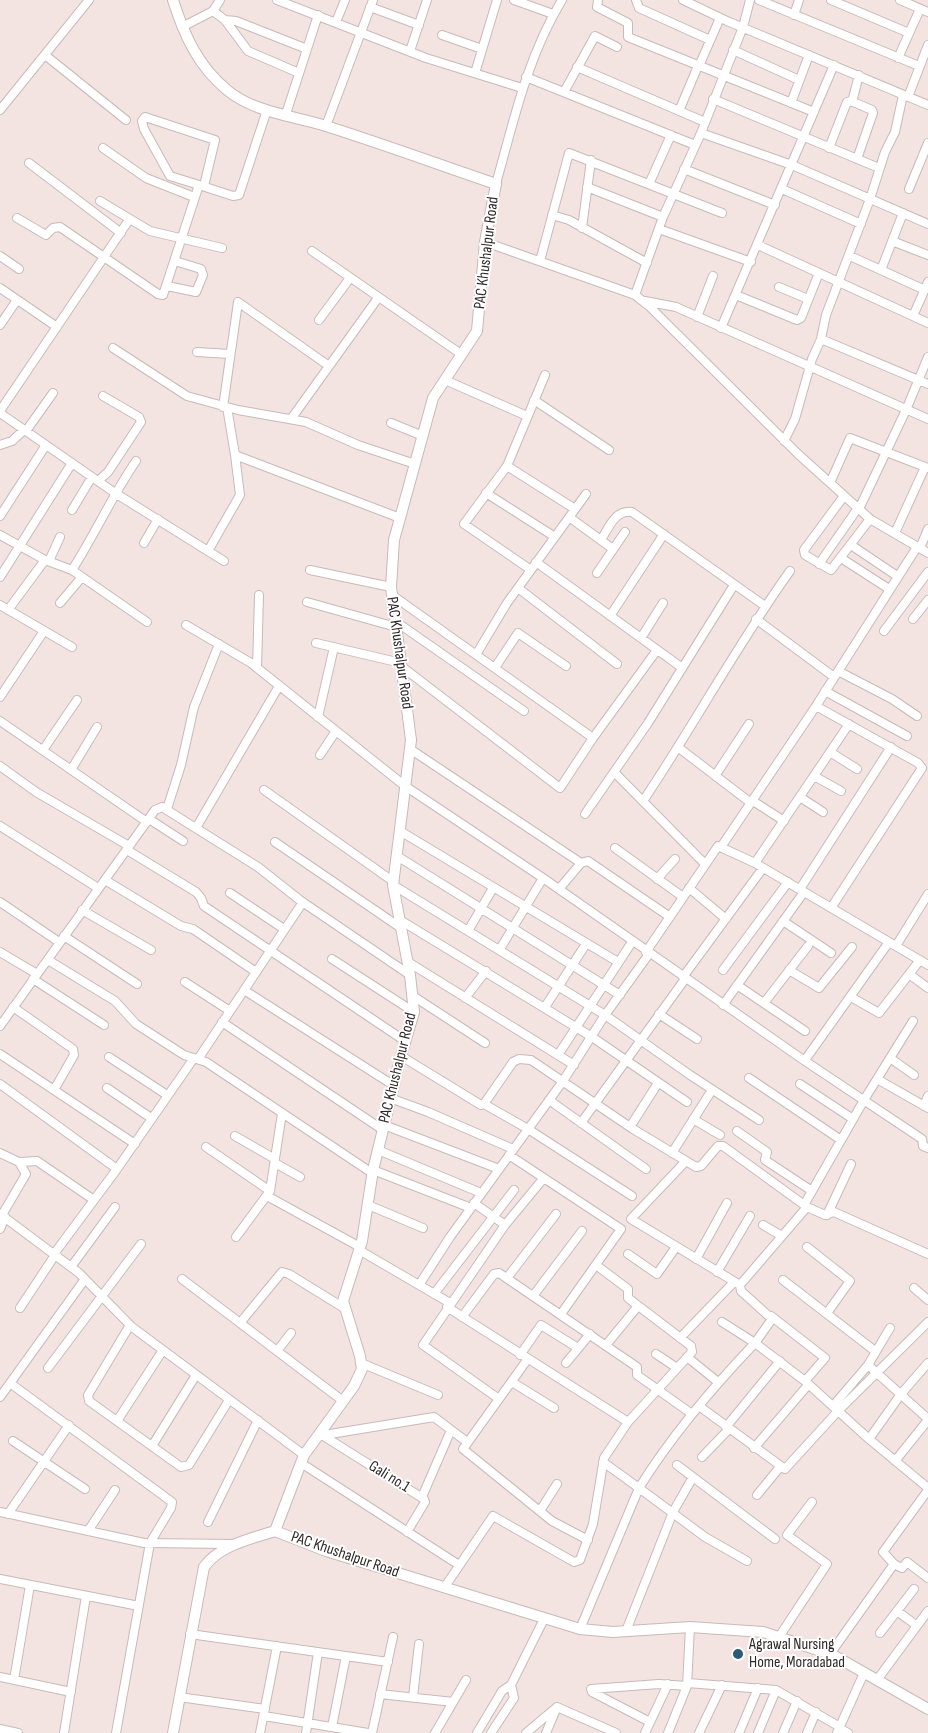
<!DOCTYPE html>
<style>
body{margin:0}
canvas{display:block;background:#f3e4e2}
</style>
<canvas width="928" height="1733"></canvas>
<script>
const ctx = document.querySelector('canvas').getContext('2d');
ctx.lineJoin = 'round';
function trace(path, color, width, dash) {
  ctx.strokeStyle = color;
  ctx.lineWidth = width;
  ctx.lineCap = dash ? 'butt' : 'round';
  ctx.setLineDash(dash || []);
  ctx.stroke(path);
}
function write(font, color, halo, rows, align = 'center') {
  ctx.font = font + ' "Sofia Sans Condensed",sans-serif';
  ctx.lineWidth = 4;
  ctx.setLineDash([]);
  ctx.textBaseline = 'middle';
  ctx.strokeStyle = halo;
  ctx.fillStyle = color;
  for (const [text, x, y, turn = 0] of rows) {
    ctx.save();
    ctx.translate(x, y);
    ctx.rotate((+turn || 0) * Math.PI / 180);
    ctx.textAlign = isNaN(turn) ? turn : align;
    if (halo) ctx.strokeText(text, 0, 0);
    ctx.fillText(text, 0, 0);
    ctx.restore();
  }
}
const street = new Path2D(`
 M277,0L426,58L522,88
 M514,0L553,14
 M598,0L597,7L628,23V37L814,112
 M636,0L639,8L710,40
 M683,0L727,21L928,105
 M759,0L919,66
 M831,0L909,33
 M900,0L928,12
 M370,7L419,25
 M213,11L225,20L248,51L299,73
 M794,15L799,0
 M225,20L236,21L307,49
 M336,22L345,0
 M182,27L213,11L220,0
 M442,35L482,49
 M733,50L799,80
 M410,51L427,0
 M45,55L126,120
 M898,58L920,9
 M699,66L720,18
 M577,67L705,122
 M475,73L497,0
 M526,77L695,145
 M564,92L595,36L617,47
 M908,97L928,45
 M713,99L879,168
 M852,102L859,75
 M791,103L809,55
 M0,110L89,0
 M679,111L698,66
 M286,114L318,15
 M326,126L373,0
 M701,133L743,27L750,0
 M103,148L146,178L194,197
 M829,148L847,102L851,101L872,110L873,113L857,159
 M29,163L121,233
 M684,169L775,205
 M496,184C514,120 527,58 562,0
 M649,184L671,135
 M199,185L170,176L144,129L142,121L145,117L215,140L204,186
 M587,187L663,217
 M782,189L861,224
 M909,189L928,143
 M100,201L150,231L222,248
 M552,215L569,220L647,263
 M17,218L46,235L53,228L60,227L158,294L163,295L199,185L233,196L239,195L267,110
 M582,228L591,160
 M659,229L751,262
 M892,241L928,255
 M485,242L635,295L649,306L798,454L870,519L928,553
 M758,245L928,323
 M312,251L461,354
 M0,256L19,269
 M850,256L925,290
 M540,261L569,153L722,213
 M881,270L903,213
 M167,286L196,292L203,275L201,269L175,261
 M779,287L808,299
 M0,288L57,327
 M635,295L663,217L701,133L792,165L928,224
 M736,295L797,320L801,318L819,273
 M645,301L676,307L928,419
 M913,316L928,282
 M697,317L713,276
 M319,320L350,278
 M0,325L17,300
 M721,328L834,65
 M821,339L928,384
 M113,348L187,396L238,410L306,422L358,445L415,464
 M197,352L230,354
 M445,380L527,416
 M534,400L609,450
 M223,407L238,302L329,366
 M227,407L235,455L400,518
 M0,411L129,220
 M0,413L115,493L224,561
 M291,419L378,298
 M391,423L423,436
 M26,431L53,393
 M784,441L795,419L812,359L821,339L826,315L870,199L885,152L895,132L903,95
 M0,445L12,441L24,430
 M507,466L575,509
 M98,481L108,472L141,422L139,417L103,396
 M830,483L850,438L928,468
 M486,493L555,537
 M844,496L804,550L805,555L831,570L870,519
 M859,509L906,410L928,357
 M72,510L92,477
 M0,516L46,445
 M569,517L613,549
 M895,533L925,467
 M0,535L45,560L72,570L147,622
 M601,540C609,527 615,510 632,512L765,606
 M144,543L158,519
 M851,545L897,576
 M920,548L928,529
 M208,551L240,495L235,455
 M841,558L889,589
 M49,561L60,537
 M536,562L681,667
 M819,564L858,508
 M72,570C95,534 112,496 136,461
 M310,570L391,587
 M531,570L464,524L507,466L545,375
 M597,573L625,532
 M0,577L72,463
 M518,588L617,664
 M392,595L593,738
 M307,602L396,627
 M60,603L82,577
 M0,605L72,647
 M8,610L45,560
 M610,616L664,534
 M756,619L834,677
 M913,619L928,600
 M395,621L524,711
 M186,625L251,663L405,786L543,878L802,1059L922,1139L923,1146L928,1148
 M884,631L928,572
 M641,638L663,603
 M316,643L401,663
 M477,653L507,603L586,494
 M401,666L560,788L593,738L657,650
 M496,666L518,633L566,666
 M257,668L259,595
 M838,671L892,699L917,716
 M825,691L907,736
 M0,697L44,631
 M816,706L918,763L922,768L831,908
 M318,717L334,647
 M0,721L147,822
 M679,748L751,803
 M410,749L581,863
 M43,750L77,700
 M830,752L857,769
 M320,755L336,731
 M0,766L36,792L129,846
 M71,770L97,727
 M615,773L705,864
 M715,776L749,724
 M814,776L841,791
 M264,790L394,882
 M800,797L823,812
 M643,801C694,725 737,645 790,571
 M753,801L784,821
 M167,809L181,765L194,707L219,644
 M585,814L648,723L734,585
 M149,819L183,841
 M0,826L98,888
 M196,828L279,686
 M400,831L618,962
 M275,842L401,928
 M721,847L816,706L917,547
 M615,848L683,897
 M127,850L196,892L201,898L204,906L405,1041
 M397,856L620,995
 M755,863L849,724
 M657,879L675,859
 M105,880L181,926L193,929L256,972
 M393,885L605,1015L690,1075L759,1120
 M689,888L726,919
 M559,889L581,863L588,861L670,917
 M800,889L891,747
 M230,893L284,929
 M0,902L59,942
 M82,910L151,950
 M400,920L592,1037L687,1102
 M783,921L831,953
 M468,931L493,888
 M64,936L137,984
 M896,946L928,894
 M500,949L543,878
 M0,952L37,974
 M646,952L718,846L755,863L928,965
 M332,959L414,1012
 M48,960L115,1001L136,1024L184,1055L206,1062L372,1173
 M408,962L574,1065
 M723,970L788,882
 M789,970L819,988L852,947
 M909,974L928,988
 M683,977L763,868
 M33,979L104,1025
 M185,982L230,1011
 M737,985L805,1031
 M244,990L393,1085
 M413,996L485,1043
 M851,997L879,1013L920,960
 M465,998L486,971
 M764,1003L808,946
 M723,1005L804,892
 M13,1007L73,1049L74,1055L54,1090
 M545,1007L586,944
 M659,1014L697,1039
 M222,1022L383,1130
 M0,1026L155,810L162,807L258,867L301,901L410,975
 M0,1054L135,1144
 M558,1055L632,942
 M401,1056L481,1105L484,1104L513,1062L519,1059L531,1060L633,1129L696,1167L701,1166L718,1146H723L807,1207L825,1215L834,1212L928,1254
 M109,1057L167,1095
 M890,1058L914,1075
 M198,1059L303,902
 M805,1060L889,942
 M749,1078L841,1140
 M877,1079L928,1108
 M0,1084L117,1169
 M800,1084L853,1119
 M107,1088L151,1118
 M390,1098L428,1112L513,1149
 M549,1100L646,1169
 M484,1104L528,1129L632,1196
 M924,1106L928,1096
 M693,1119L720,1135
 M581,1123L685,979
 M384,1125L499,1169
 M630,1127L658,1083
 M737,1131L767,1152L765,1160L812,1191
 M235,1136L275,1159
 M206,1147L270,1191
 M378,1150L481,1193
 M0,1153L19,1162L26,1174L2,1215
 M672,1153L712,1090
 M509,1155L621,1229L561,1314
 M686,1161L631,1219L740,1285
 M19,1162L37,1161L94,1200
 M275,1163L300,1177
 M373,1170L471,1208
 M267,1196L360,1247
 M474,1203L505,1225
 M368,1205L423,1228
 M804,1205L864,1100L913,1021
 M807,1207L740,1285L741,1291L772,1319L755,1343L805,1381L869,1439L928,1488
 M0,1214L79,1273L132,1327L304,1455
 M827,1215L851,1164
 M763,1225L782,1236
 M0,1229L5,1217
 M236,1237L270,1191L282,1113
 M807,1247L850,1281L827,1313
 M359,1250L450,1303
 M54,1254L117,1169L194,1058
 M628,1254L657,1274L676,1247
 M696,1259L727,1203
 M71,1267L115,1207
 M717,1272L750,1216
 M507,1278L556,1214
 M182,1279L343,1401
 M783,1280L875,1351
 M419,1285L450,1237L563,1081L605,1015L649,954
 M914,1288L928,1300
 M434,1294L514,1190
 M533,1296L582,1231
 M447,1307L628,1422
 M20,1308L55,1255
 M771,1316L825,1358L805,1381
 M462,1317L494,1274L499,1273L637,1367V1375L692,1414
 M722,1322L755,1343C712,1388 672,1435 639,1488L705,1537L747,1561
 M240,1323L282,1272L289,1274L344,1308
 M130,1325L88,1395L89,1401L181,1467L189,1465L229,1400
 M680,1338L734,1282
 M606,1345L638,1306
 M277,1351L291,1333
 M656,1354L677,1368
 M520,1355L541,1325L578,1348
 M687,1357L718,1382
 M527,1360L463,1449L552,1521L588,1540
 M361,1363L438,1395
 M566,1363L590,1334
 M868,1365L928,1419
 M48,1368L141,1244
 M512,1382L554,1408
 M10,1383L172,1502L171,1508L150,1543L116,1733
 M0,1397L85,1279
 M499,1399L423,1345L505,1225L543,1179
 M699,1406L785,1469L838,1411L928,1322
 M833,1406L868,1365L890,1328
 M117,1421L163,1350
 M726,1427L780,1361
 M322,1435L424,1499L425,1502L407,1532
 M318,1436L434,1417L467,1442
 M869,1439L901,1394L928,1363
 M13,1441L85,1489
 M152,1446L196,1375
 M754,1448L808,1385
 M702,1457L729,1429
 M895,1461L928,1420
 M301,1463L459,1565
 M677,1465L775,1539
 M928,1490L883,1552L894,1564L902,1568L907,1562L928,1578
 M757,1495L780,1467
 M422,1497L451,1430
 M540,1511L557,1484
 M0,1512L144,1543L234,1544
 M8,1514L69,1425
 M208,1522L258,1420
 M88,1531L115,1490
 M0,1579L139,1606
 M444,1588L493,1516L574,1562L580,1560L593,1524L604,1458L628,1422L692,1352L691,1346L628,1298V1289L596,1265
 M897,1611L916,1625
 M580,1629L639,1488L603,1462
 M626,1631L673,1512L693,1477
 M880,1633L914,1589
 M190,1634L388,1662
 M779,1637L827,1564L787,1535L812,1502
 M830,1654L894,1564
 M0,1677L71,1692
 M14,1680L30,1585
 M877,1680L928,1611
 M688,1683L776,1690L840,1727
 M380,1694L453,1702
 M179,1697L265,1709
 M413,1697L419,1644
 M264,1716L368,1733
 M650,1722L592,1692L591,1689L659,1684L687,1686
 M332,1727L346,1656
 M839,1728L848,1733
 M0,1729L18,1733
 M64,1733L86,1596
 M260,1733L277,1646
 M306,1733L318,1652
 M372,1733L393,1637
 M435,1733L466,1680
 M477,1733L502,1691L511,1685L544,1619
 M491,1733L514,1698L511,1685
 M526,1733L557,1707L616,1733
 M546,1733L557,1707
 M645,1733L668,1684
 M668,1733L687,1686L690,1627
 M699,1733L722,1685
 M739,1733L758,1688
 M758,1733L776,1690
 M783,1733L797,1701
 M807,1733L816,1712
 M837,1733L864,1673`);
const secondary = new Path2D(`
 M173,0C184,35 198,66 227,90C253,112 294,116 326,126C383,144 440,165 496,184L485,242L477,331L433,398L394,540L391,587L411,740L393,885L410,975L414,1012L401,1056L373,1170L362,1241L343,1301L360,1356L362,1369L354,1386L304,1455L275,1531L326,1551L580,1629L613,1632L690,1627L763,1632L833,1655L928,1709
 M173,1733L204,1567C220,1545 250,1539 275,1531`);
trace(street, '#c8bab8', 10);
trace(secondary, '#c8bab8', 12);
trace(street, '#fff', 8);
trace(secondary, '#fff', 10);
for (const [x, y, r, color] of [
 [738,1654,6,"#2b5b79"]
]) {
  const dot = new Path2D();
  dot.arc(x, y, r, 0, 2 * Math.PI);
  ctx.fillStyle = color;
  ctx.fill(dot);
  trace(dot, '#fff', 2);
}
write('16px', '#2f2a29', '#fff', [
 ["PAC Khushalpur Road",487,253,-83],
 ["PAC Khushalpur Road",399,653,82],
 ["PAC Khushalpur Road",398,1068,-76],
 ["Gali no.1",389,1477,32],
 ["PAC Khushalpur Road",345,1555,19]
]);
write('16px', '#2f2a29', '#fff', [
 ["Agrawal Nursing",749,1645],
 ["Home, Moradabad",749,1663]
], 'left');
</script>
